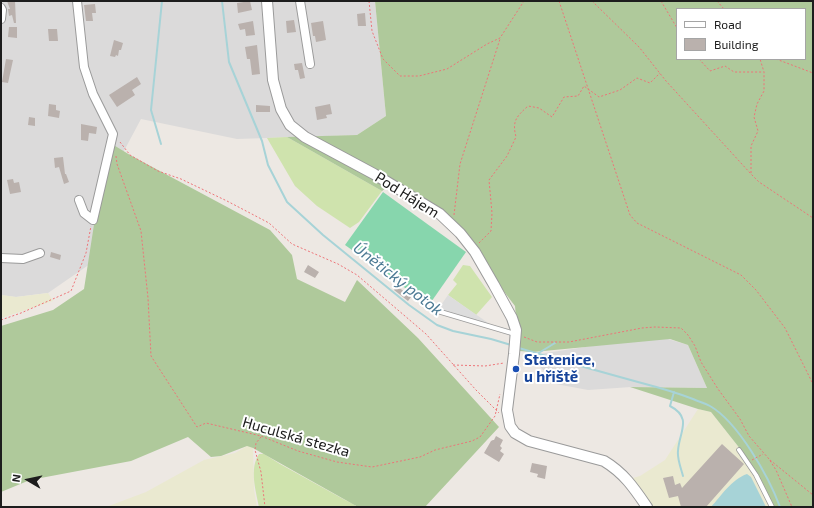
<!DOCTYPE html>
<meta charset="utf-8">
<style>
body{margin:0}
#map{position:relative;width:814px;height:508px;overflow:hidden;background:#ede8e3;font-family:"Exo 2",sans-serif}
canvas{display:block}
.frame{position:absolute;inset:0;border:2px solid #1d1d1d;pointer-events:none}
.legend{position:absolute;left:676px;top:8px;width:130px;height:52px;box-sizing:border-box;background:#fff;border:1px solid #a5a5a5;margin:0;padding:5px 7px;list-style:none;font-size:12px;color:#1d1d1d}
.legend li{display:flex;align-items:center;gap:8px;height:20px}
.legend b{width:20px;border:1px solid #a5a5a5}
.north{position:absolute;left:8px;top:460px;width:40px;height:40px;-webkit-text-stroke:3px #fff;paint-order:stroke;rotate:279deg;font-size:11px;font-weight:700;line-height:16px;text-align:center;color:#1d1d1d}
.north::after{content:'';display:block;margin:auto;width:14px;height:18px;background:#1d1d1d;clip-path:polygon(50% 0,100% 100%,50% 72%,0 100%)}
</style>
<div id="map">
<canvas width="814" height="508"></canvas>
<div class="frame"></div>
<ul class="legend">
<li><b style="height:5px;background:#fff"></b>Road</li>
<li><b style="height:11px;background:#bab1ad"></b>Building</li>
</ul>
<div class="north">N</div>
</div>
<script>
const ctx = document.querySelector('canvas').getContext('2d');
ctx.lineJoin = 'round';
function fill(path, color) {
  ctx.fillStyle = color;
  ctx.fill(path, 'evenodd');
}
function trace(path, color, width, dash) {
  ctx.strokeStyle = color;
  ctx.lineWidth = width;
  ctx.lineCap = dash ? 'butt' : 'round';
  ctx.setLineDash(dash || []);
  ctx.stroke(path);
}
function write(font, color, halo, rows, align = 'center') {
  ctx.font = font + ' "Exo 2",sans-serif';
  ctx.lineWidth = 4;
  ctx.setLineDash([]);
  ctx.textBaseline = 'middle';
  ctx.strokeStyle = halo;
  ctx.fillStyle = color;
  for (const [text, x, y, turn = 0] of rows) {
    ctx.save();
    ctx.translate(x, y);
    ctx.rotate((+turn || 0) * Math.PI / 180);
    ctx.textAlign = isNaN(turn) ? turn : align;
    if (halo) ctx.strokeText(text, 0, 0);
    ctx.fillText(text, 0, 0);
    ctx.restore();
  }
}
fill(new Path2D(`
 M1,1H375L386,116L357,135L237,139L141,119L117,164L90,264L48,293L16,297L1,295Z
 M665,338L688,345L707,388L631,387L588,390L556,384L533,359L539,354L605,344Z`), '#dbdada');
fill(new Path2D(`
 M48,293L53,301L1,318V295L16,297Z
 M698,409L711,412L745,455L770,507H650L633,478L640,476L665,460Z
 M247,446L253,448L254,490L257,507H106L146,492L204,460L235,453Z`), '#eae9d0');
fill(new Path2D(`
 M287,137L382,191L359,222L350,228L317,206L295,186L267,138Z
 M463,265L470,266L492,297L476,315L448,295L457,284L453,280Z
 M259,454H264L280,464L345,500L355,505V507H259C256,491 249,469 259,454Z`), '#cfe3ad');
fill(new Path2D(`
 M375,1H813V507H770L745,455L711,412L698,409L630,387L707,388L688,345L670,339L533,352L519,351L515,306L457,230L394,181L382,191L287,137L357,135L386,116ZM677,9H805V59H677Z
 M107,141L130,155L270,230L292,255L297,279L345,302L357,280L418,338L499,427L425,507H358L253,448L247,446L221,456L211,457L188,437L131,461L30,480L1,492V326L53,310L84,289Z`), '#afc99b');
fill(new Path2D(`
 M383,192L466,252L429,305L345,245Z`), '#87d6ad');
fill(new Path2D(`
 M448,295L494,327L437,311Z`), '#ddd');
fill(new Path2D(`
 M747,474L751,477L766,507H711C721,496 732,479 747,474Z`), '#a7d3d7');
trace(new Path2D(`
 M222,1L229,62L262,141L268,165L287,202L323,235L409,305L437,325L453,331L491,339L511,345
 M161,144L151,110L162,1
 M519,348C558,360 598,371 638,382C657,387 675,392 693,399C699,402 705,403 710,406C738,422 769,477 780,507
 M537,354L555,343
 M674,392L670,406C693,418 679,432 678,451C677,459 681,468 683,476`), '#a7d3d7', 2);
fill(new Path2D(`
 M7,1H15L16,23H14L12,15L9,16L8,9H10Z
 M250,1L252,10L238,13L237,3Z
 M95,4L96,13H92L93,21H86L84,5Z
 M365,13L366,26H358L357,14Z
 M294,20L296,32L287,33L286,21Z
 M253,21L255,35L246,36L245,29L240,30L238,24Z
 M323,21L326,40L316,42L315,36H313L311,23Z
 M9,27H17V38L8,37Z
 M48,29H57L58,41H49Z
 M114,40L123,43L121,50H119L118,56L116,55L115,57L110,56Z
 M257,45L260,74L252,75L250,59H247L245,47Z
 M6,59L13,60L8,83L2,82Z
 M302,63L305,78L300,79L298,70H295L294,64Z
 M137,77L141,84L132,90L135,95L117,107L109,95Z
 M49,104L56,105V110L60,111L59,118L48,116Z
 M330,104L332,114L326,115L327,118L317,120L315,107Z
 M256,105L270,106V112H256Z
 M29,117L35,118V126L28,125Z
 M81,124L97,127L96,134L89,133L88,141L81,140Z
 M63,157L65,174H66L69,182L64,184L59,167L55,168L54,158Z
 M13,179L14,183L19,182L21,192L10,194L7,180Z
 M51,252L61,255L60,260L50,257Z
 M308,265L319,272L315,278L304,272Z
 M397,286L411,297L408,301L394,290Z
 M496,436L503,440L500,446L502,448L500,451L504,454L499,462L484,453L491,441L493,440H494Z
 M722,444L744,464L706,507H681L678,496L669,498L663,478L673,476L675,485L680,483L682,488Z
 M532,463L547,466L545,479L537,477L538,474L530,472Z`), '#bab1ad');
const service = new Path2D(`
 M434,310L515,334
 M739,450L756,475L772,507`);
const minor = new Path2D(`
 M77,1L84,67L93,94L113,134L93,220L84,213L79,200
 M300,1L310,64
 M1,8L2,10L1,19
 M1,258L23,259L40,253`);
const tertiary = new Path2D(`
 M267,1L273,80L281,109L290,125L305,137L374,174L440,214L460,233L475,252L494,285L512,318L516,330L514,354L507,410L510,426L515,433L529,441L604,461C624,473 634,488 647,507`);
trace(service, '#9a9a9a', 5.5);
trace(minor, '#9a9a9a', 10);
trace(tertiary, '#9a9a9a', 12);
trace(new Path2D(`
 M369,1L372,31L383,59L400,76H419L447,69L487,44L500,38L524,1
 M559,1L630,215L637,223L741,275L756,290L785,328L813,384
 M592,1L639,47L666,81L751,174L759,182L813,218
 M661,1L677,28
 M717,1L724,9
 M699,59L710,71L725,66L734,72H763
 M776,59L813,73
 M120,142L130,155L158,171L181,179L227,201L269,223L292,244L338,264L357,275L426,334L476,390L499,413
 M116,156L117,164L141,231L148,298L151,356L197,427L206,423L261,436L298,451L337,462L372,467L420,457L435,450L472,441L480,437L495,416L500,394
 M751,173V146L758,131L754,117L757,104L764,91V72L760,59
 M454,215L460,164L500,39
 M479,243L491,231L492,213L489,180L507,156L516,137C512,121 516,117 528,106L539,108L552,117L564,97L578,96L584,86L599,97L620,90L637,78L650,83L660,73
 M1,320L21,313L71,291L86,253L91,226
 M524,337L537,342H569L642,328L655,327L681,328L688,335L695,346L701,362L718,389L740,419L749,436L769,459L776,470L792,507
 M453,365L485,366L504,363
 M261,437L256,443L255,450L261,472L265,507
 M752,460L763,454
 M770,460L813,495`), '#ed7478', 1, [2, 2]);
trace(service, '#fff', 4);
trace(minor, '#fff', 8);
trace(tertiary, '#fff', 10);
for (const [x, y, r, color] of [
 [516,369,4,"#1a4fb4"]
]) {
  const dot = new Path2D();
  dot.arc(x, y, r, 0, 2 * Math.PI);
  ctx.fillStyle = color;
  ctx.fill(dot);
  trace(dot, '#fff', 1.5);
}
write('15px', '#1d1d1d', '#fff', [
 ["Pod Hájem",407,195,32],
 ["Huculská stezka",296,437,16]
]);
write('bold 15px', '#164399', '#fff', [
 ["Statenice,",524,360],
 ["u hřiště",524,377]
], 'left');
write('italic 16px', '#4c7a94', '#fff', [
 ["Únětický potok",398,279,38]
]);
</script>
